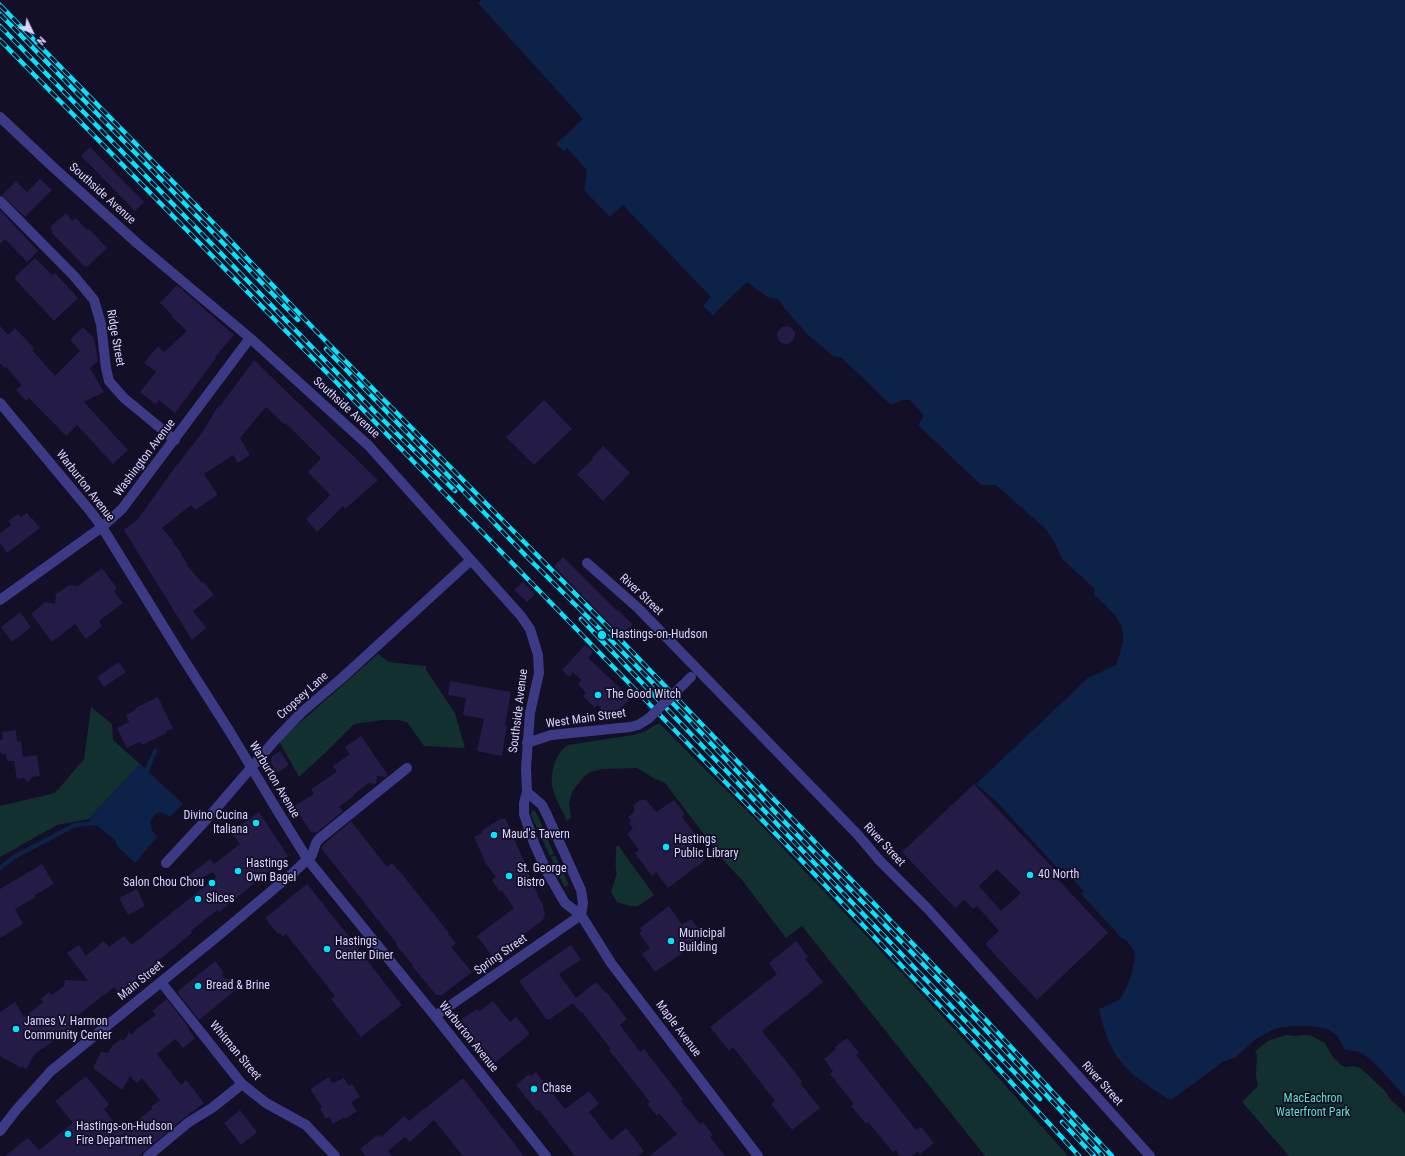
<!DOCTYPE html>
<style>
body{margin:0}
#map{position:relative;width:1405px;height:1156px;overflow:hidden;background:#130f26;font-family:"Roboto Condensed",sans-serif}
canvas{display:block}
.north{position:absolute;left:12px;top:12px;width:40px;height:40px;-webkit-text-stroke:3px #130f26;paint-order:stroke;rotate:133deg;font-size:11px;font-weight:700;line-height:16px;text-align:center;color:#d9d4ff}
.north::after{content:'';display:block;margin:auto;width:14px;height:18px;background:#d9d4ff;clip-path:polygon(50% 0,100% 100%,50% 72%,0 100%)}
</style>
<div id="map">
<canvas width="1405" height="1156"></canvas>
<div class="north">N</div>
</div>
<script>
const ctx = document.querySelector('canvas').getContext('2d');
ctx.lineJoin = 'round';
function fill(path, color) {
  ctx.fillStyle = color;
  ctx.fill(path, 'evenodd');
}
function trace(path, color, width, dash) {
  ctx.strokeStyle = color;
  ctx.lineWidth = width;
  ctx.lineCap = dash ? 'butt' : 'round';
  ctx.setLineDash(dash || []);
  ctx.stroke(path);
}
function write(font, color, halo, rows, align = 'center') {
  ctx.font = font + ' "Roboto Condensed",sans-serif';
  ctx.lineWidth = 3.5;
  ctx.setLineDash([]);
  ctx.textBaseline = 'middle';
  ctx.strokeStyle = halo;
  ctx.fillStyle = color;
  for (const [text, x, y, turn = 0] of rows) {
    ctx.save();
    ctx.translate(x, y);
    ctx.rotate((+turn || 0) * Math.PI / 180);
    ctx.textAlign = isNaN(turn) ? turn : align;
    if (halo) ctx.strokeText(text, 0, 0);
    ctx.fillText(text, 0, 0);
    ctx.restore();
  }
}
fill(new Path2D(`
 M378,654L389,662L426,666V670L455,713L465,748L424,746L407,722L397,720H383L354,724L325,753L299,777L279,741Z
 M91,707L112,724L113,740L140,764L89,819L57,825L0,857V806L55,793L84,759Z
 M657,724H660L757,821L898,969L973,1049L1068,1156H985L802,926L786,938L742,880L725,862L665,783L655,779L637,768L602,769L591,772L584,776L572,792L569,803L571,817L567,821C563,811 556,800 553,790C549,775 555,753 568,745L633,735L644,732Z
 M534,810L537,814L554,854L550,856L531,815L532,811Z
 M618,845L654,895C635,908 639,909 617,902L611,892L617,873C614,866 617,855 616,847Z
 M555,855L569,885L564,887L551,857Z
 M1286,1035L1296,1036L1303,1035H1310L1325,1043L1332,1056L1341,1065L1345,1067L1354,1066L1360,1068L1366,1073L1385,1091L1391,1100L1401,1109L1405,1115V1156H1289L1242,1102L1258,1086L1256,1075L1257,1055L1255,1051L1268,1041Z`), '#12302f');
fill(new Path2D(`
 M481,0H1405V1097C1394,1085 1376,1061 1362,1054C1356,1050 1350,1052 1344,1049L1342,1044L1336,1035L1327,1029L1310,1026L1277,1028L1256,1039L1236,1057L1223,1062L1177,1096L1170,1100C1149,1087 1125,1072 1113,1050C1106,1037 1102,1023 1099,1009L1119,1000C1125,987 1142,958 1130,945C1127,941 1121,939 1118,935V934L1081,894L1084,891L1062,868L1059,870L997,802L976,784L1088,678L1116,665C1119,656 1125,641 1123,632C1120,617 1105,604 1094,595L1095,589L1062,559L1056,545L1046,529L996,485H981L918,425L924,416L910,400H902L891,405L842,358L833,356L807,334L785,309L778,299L767,297L747,282L713,315L703,306L711,297L623,205L610,217L584,190L587,170L567,148L564,151L556,144L583,119L478,3Z
 M140,764L183,804L170,817C160,810 156,811 150,822L152,830L157,837L135,863L117,846L115,840L89,819Z`), '#0c2248');
fill(new Path2D(`
 M1116,935L1126,940L1130,945L1135,954L1132,973L1126,989L1119,1000L1097,1009L1098,1007L1117,999L1124,988L1130,973L1132,954L1129,946L1125,942L1120,941Z
 M1293,1026H1310L1327,1029L1336,1035L1342,1044L1344,1049L1349,1051H1355L1363,1054L1374,1063L1405,1097V1099L1372,1064L1362,1056L1355,1053H1349L1343,1051L1340,1045L1334,1036L1326,1031L1310,1028H1294L1277,1030L1257,1041L1237,1058L1224,1064L1178,1098L1169,1102L1170,1100L1177,1096L1223,1062L1236,1057L1256,1039L1277,1028Z`), '#130f26');
trace(new Path2D(`
 M143,774L147,770L155,751
 M0,868L14,857L75,825L95,823L99,819`), '#0c2248', 4.5);
fill(new Path2D(`
 M90,147L144,202L135,211L81,156Z
 M40,179L52,190L25,217L2,195L16,181L27,192Z
 M0,210L38,251L27,262L5,239L0,244Z
 M66,213L72,221L76,218L86,229L90,230L107,248L87,267L84,266L52,233L51,226Z
 M35,258L52,275L55,273L78,298L54,321L14,278Z
 M177,285L234,335L215,357L216,358L175,413L159,400L155,404L140,392L156,372L144,363L158,346L164,352L187,331L172,317L173,316L160,303Z
 M0,326L8,335L15,328L34,348L32,350L55,376L80,351L70,340L83,327L94,338L98,361L90,368L104,392L84,402L128,450L113,464L77,425L66,436L29,398L26,401L16,390L22,385L6,367L4,368L0,363Z
 M777 335a9 9 0 1 1 18 0a9 9 0 1 1-18 0Z
 M254,360L378,480L345,509L343,506L317,532L306,519L330,495L308,472L321,458L285,423L284,424L266,407L240,438L250,455L238,463L233,455L204,474L218,495L195,510L191,505L162,528L174,542L173,543L182,554L181,555L188,564L187,565L202,583L204,582L214,595L193,611L206,628L192,640L124,530L138,519L173,470L201,434L219,405L220,406Z
 M544,400L572,429L534,465L506,437Z
 M603,446L630,473L603,501L577,474L593,459L592,458Z
 M27,513L31,519L32,518L40,528L7,553L0,543V533L11,525L8,521L18,514L21,517Z
 M563,557L617,611L618,610L633,625L620,634L554,566Z
 M102,568L117,588L114,591L123,603L99,621L102,626L86,639L75,624L52,642L31,614L45,602L55,604L56,594L69,585L78,586Z
 M523,582L535,594L527,602L514,590Z
 M20,612L31,627L12,642L1,627Z
 M585,645L593,652L588,658L631,698L611,718L597,705L595,708L583,696L586,693L578,684L581,680L573,672L569,677L562,670Z
 M119,662L126,672L104,687L97,677Z
 M450,681L511,692L505,725H507L502,756L477,751L484,719L463,715L466,698L448,695Z
 M158,697L173,728L166,731L167,733L142,745L140,742L127,748L117,728L129,722L126,715L136,710L135,708Z
 M16,730L17,742L21,741L23,757L37,755L40,776L32,777L28,782L24,778L17,779L14,761H7L6,754L2,755V753H0V740L3,739L2,732Z
 M361,736L388,775L386,777L377,776L376,784L369,783L353,795L354,796L339,807L343,811L316,833L311,832L294,806L314,794L311,789L337,772L333,766L350,754L345,747Z
 M280,751L289,765L277,773L271,763L272,756Z
 M974,784L1056,871L1053,874L1108,933L1037,1000L985,944L999,931L977,906L973,909L964,900L955,908L902,852ZM997,869L1021,893L1001,911L979,886Z
 M640,800H646L656,812L674,800L685,814L682,817L699,839L693,844L705,860L668,888L656,872L652,876L643,864L635,853L639,850L627,834L633,829L629,823L631,821L628,817L634,812V805Z
 M259,812L288,856L219,912L217,910L191,931L192,933L119,993L114,987L77,1016L81,1021L35,1054L26,1069L22,1066L21,1068L0,1056V1012L15,1002L24,1017L43,1002L41,999L49,992L52,995L64,986L65,980L88,981L67,953L79,945L86,956L104,941L109,947L124,936L131,944H133L216,877L213,872L183,887L180,882L210,859L214,864L240,844L231,832Z
 M502,818V819L505,818L512,832H511L529,872L528,873L541,902H542L545,915L543,920L493,957L477,936L514,908L502,890L500,892L492,880L496,877L486,864L474,837L482,833L481,831Z
 M351,821L387,867L392,863L401,873L449,933L448,934L456,943L451,947L472,972L442,995H436L412,966L413,965L396,945L397,944L321,848L324,844Z
 M42,864L54,884L35,895L36,897L15,909L23,924L0,938V889Z
 M307,884L352,940V941L402,1005L361,1037L331,999L335,996L286,934L283,937L280,933L278,934L265,918Z
 M137,889L145,906L128,915L119,898Z
 M669,906L682,925L691,919L704,936L692,945L693,946L655,972L642,954L650,948L639,933L642,931L640,928Z
 M796,941L808,957L805,959L823,982L762,1031L802,1081L800,1083L820,1108L792,1130L771,1104L775,1101L733,1047L729,1051L710,1027L777,974L769,963Z
 M571,945L581,960L559,974L576,998L596,982L606,993H607L627,1019L620,1025L640,1052L644,1049L683,1099L681,1101L700,1124L703,1122L713,1135L710,1137L725,1156H649L677,1134L659,1113L657,1116L647,1104L650,1102L609,1050L611,1049L582,1012L581,1013L573,1003L550,1019H546L519,981L549,960Z
 M215,961L223,971L222,978L229,979L237,989L199,1020L177,992Z
 M167,999L189,1028L188,1029L195,1038L183,1048L175,1039L157,1054L181,1085L186,1080L204,1103L185,1117L139,1156H5L28,1138L39,1150L73,1123L55,1101L86,1076L109,1104L104,1109L121,1131L131,1124L132,1125L152,1109L151,1107L160,1100L142,1078L136,1083L130,1076L122,1090L93,1068L101,1052L108,1053L113,1045L121,1039L124,1041L129,1032L132,1035L135,1030L156,1015L152,1011Z
 M493,1001L510,1022L516,1017L530,1034L492,1065L461,1026L462,1019L477,1009L480,1011Z
 M847,1038L859,1053L856,1055L916,1130L921,1127L934,1143L920,1154L918,1151L912,1156H900L896,1150L893,1152L868,1122L866,1124L851,1106L854,1104L830,1074L833,1071L824,1059L836,1049L835,1047Z
 M536,1072L565,1109L589,1091L599,1104L589,1112L611,1140L626,1128L644,1151L638,1156H575L539,1110L537,1111L516,1085L529,1074L531,1076Z
 M329,1077L332,1083L344,1078L349,1086L352,1084L360,1097L351,1102L357,1111L345,1119L344,1117L333,1124L329,1117L326,1119L320,1109L322,1107L310,1089Z
 M463,1078L524,1156H463L434,1120L410,1142L405,1137L388,1151L392,1156H366L360,1149L376,1136L377,1137L379,1135L381,1137L404,1116L409,1121Z
 M240,1110L257,1132L241,1145L224,1123Z`), '#241b47');
trace(new Path2D(`
 M0,117L54,168L138,244L250,338L369,446L521,616L530,629L538,655L539,673L530,713L526,768L527,792L524,803V814L534,843L547,872L565,903L581,915L611,963L758,1156
 M0,201L74,276L94,300L101,324L106,368L109,381L124,398L175,440
 M0,403L91,512L102,527L181,655
 M587,563L638,608L858,835L880,861L928,909L1150,1156
 M0,600L102,527L122,509L250,338
 M527,743L551,735L630,727L638,725L648,719
 M527,792L542,805L548,817L581,890L583,903L581,915
 M277,810L308,860L435,1016L546,1156
 M166,863L206,820L276,739L302,712L343,677L471,560
 M161,982L242,1084L266,1103L306,1125L335,1156
 M435,1016L581,915
 M0,1131L17,1109L51,1071L219,935L294,872L312,855L316,843L319,839L407,768
 M148,1156L189,1122L212,1108L242,1084`), '#3d3a85', 10);
const rail = new Path2D(`
 M0,5L228,238L314,329L617,636L987,1021L1112,1156
 M0,14L298,320
 M0,26L375,412L455,491
 M0,40L337,383L803,862L975,1043L1079,1156
 M326,349L528,558L608,637L691,722L774,811L957,999L1103,1156
 M581,619L1040,1099
 M1062,1122L1094,1156`);
trace(rail, '#00e5ff', 4.5);
trace(rail, '#130f26', 3, [9]);
trace(new Path2D(`
 M181,655L230,732L277,810
 M648,719L691,677`), '#3d3a85', 10);
for (const [x, y, r, color] of [
 [602,635,5,"#00e5ff"],
 [598,695,4,"#00e5ff"],
 [256,823,4,"#00e5ff"],
 [494,835,4,"#00e5ff"],
 [666,847,4,"#00e5ff"],
 [238,871,4,"#00e5ff"],
 [1030,875,4,"#00e5ff"],
 [509,876,4,"#00e5ff"],
 [212,883,4,"#00e5ff"],
 [198,899,4,"#00e5ff"],
 [671,941,4,"#00e5ff"],
 [327,949,4,"#00e5ff"],
 [198,986,4,"#00e5ff"],
 [16,1029,4,"#00e5ff"],
 [534,1089,4,"#00e5ff"],
 [68,1134,4,"#00e5ff"]
]) {
  const dot = new Path2D();
  dot.arc(x, y, r, 0, 2 * Math.PI);
  ctx.fillStyle = color;
  ctx.fill(dot);
  trace(dot, '#130f26', 1.5);
}
write('12px', '#d9d4ff', '#130f26', [
 ["Southside Avenue",102,194,42],
 ["Ridge Street",115,338,80],
 ["Southside Avenue",346,408,42],
 ["Washington Avenue",145,458,-53],
 ["Warburton Avenue",85,486,52],
 ["River Street",641,595,43],
 ["Cropsey Lane",303,696,-42],
 ["Southside Avenue",519,711,-83],
 ["West Main Street",586,719,-8],
 ["Warburton Avenue",274,780,59],
 ["River Street",884,845,47],
 ["Spring Street",501,955,-35],
 ["Main Street",141,981,-39],
 ["Maple Avenue",678,1029,53],
 ["Warburton Avenue",468,1037,51],
 ["Whitman Street",235,1051,50],
 ["River Street",1102,1084,48]
]);
write('12px', '#d9d4ff', '#130f26', [
 ["Hastings-on-Hudson",611,635],
 ["The Good Witch",606,695],
 ["Divino Cucina",248,816,"right"],
 ["Italiana",248,830,"right"],
 ["Maud's Tavern",502,835],
 ["Hastings",674,840],
 ["Public Library",674,854],
 ["Hastings",246,864],
 ["Own Bagel",246,878],
 ["St. George",517,869],
 ["Bistro",517,883],
 ["40 North",1038,875],
 ["Salon Chou Chou",204,883,"right"],
 ["Slices",206,899],
 ["Municipal",679,934],
 ["Building",679,948],
 ["Hastings",335,942],
 ["Center Diner",335,956],
 ["Bread & Brine",206,986],
 ["James V. Harmon",24,1022],
 ["Community Center",24,1036],
 ["Chase",542,1089],
 ["Hastings-on-Hudson",76,1127],
 ["Fire Department",76,1141]
], 'left');
write('12px', '#5fe0c0', '#130f26', [
 ["MacEachron",1313,1099],
 ["Waterfront Park",1313,1113]
]);
</script>
